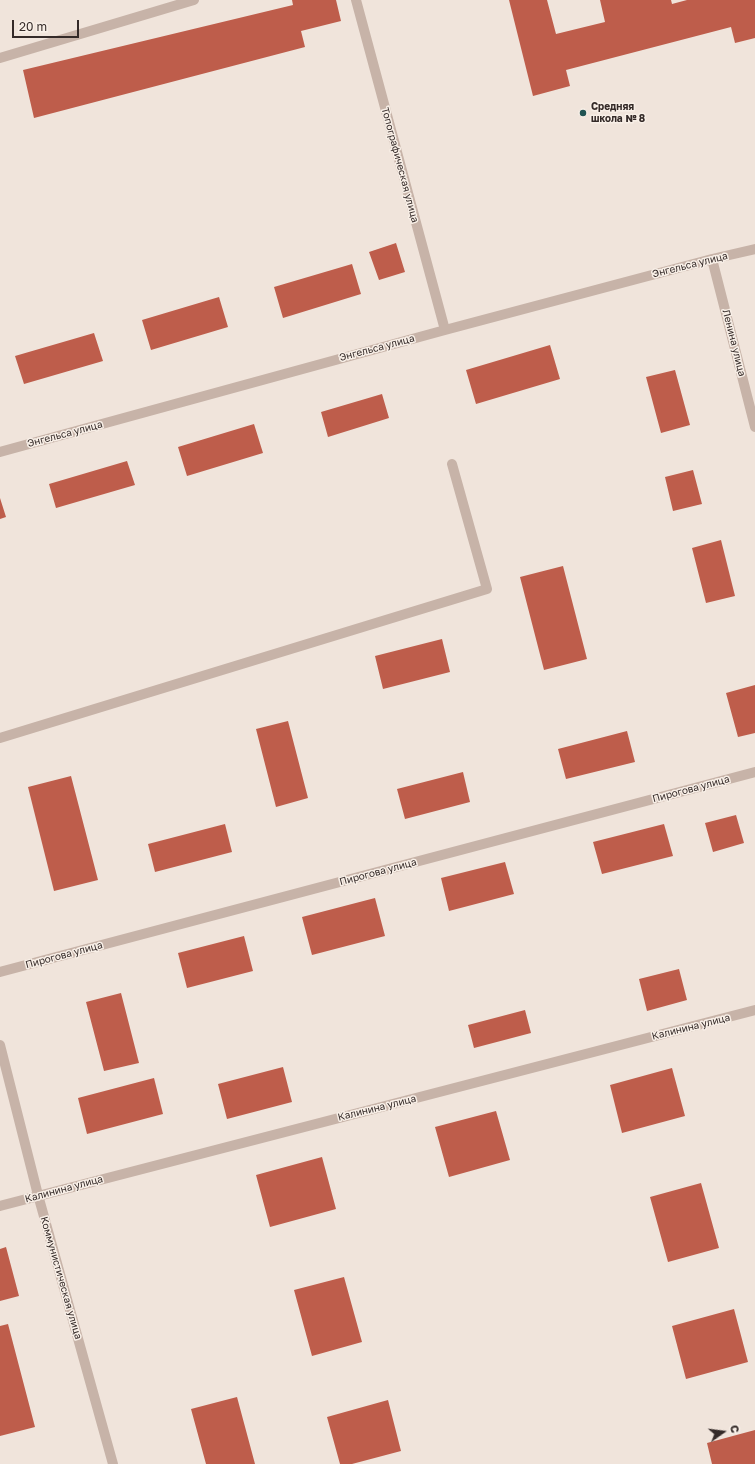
<!DOCTYPE html>
<meta charset="utf-8">
<style>
body{margin:0}
#map{position:relative;width:755px;height:1464px;overflow:hidden;background:#f0e4db;font-family:"Golos Text",sans-serif}
canvas{display:block}
.north{position:absolute;left:703px;top:1412px;width:40px;height:40px;-webkit-text-stroke:3px #f8efe7;paint-order:stroke;rotate:76deg;font-size:11px;font-weight:700;line-height:16px;text-align:center;color:#342a28}
.north::after{content:'';display:block;margin:auto;width:14px;height:18px;background:#342a28;clip-path:polygon(50% 0,100% 100%,50% 72%,0 100%)}
.scale{position:absolute;left:12px;top:20px;width:67px;height:18px;box-sizing:border-box;border:2px solid #342a28;border-top:0;padding-left:5px;font-size:12px;line-height:14px;white-space:nowrap;color:#342a28;-webkit-text-stroke:3px #f8efe7;paint-order:stroke}
</style>
<div id="map">
<canvas width="755" height="1464"></canvas>
<div class="north">С</div>
<div class="scale">20 m</div>
</div>
<script>
const ctx = document.querySelector('canvas').getContext('2d');
ctx.lineJoin = 'round';
function fill(path, color) {
  ctx.fillStyle = color;
  ctx.fill(path, 'evenodd');
}
function trace(path, color, width, dash) {
  ctx.strokeStyle = color;
  ctx.lineWidth = width;
  ctx.lineCap = dash ? 'butt' : 'round';
  ctx.setLineDash(dash || []);
  ctx.stroke(path);
}
function write(font, color, halo, rows, align = 'center') {
  ctx.font = font + ' "Golos Text",sans-serif';
  ctx.lineWidth = 3;
  ctx.setLineDash([]);
  ctx.textBaseline = 'middle';
  ctx.strokeStyle = halo;
  ctx.fillStyle = color;
  for (const [text, x, y, turn = 0] of rows) {
    ctx.save();
    ctx.translate(x, y);
    ctx.rotate((+turn || 0) * Math.PI / 180);
    ctx.textAlign = isNaN(turn) ? turn : align;
    if (halo) ctx.strokeText(text, 0, 0);
    ctx.fillText(text, 0, 0);
    ctx.restore();
  }
}
fill(new Path2D(`
 M292,0H336L341,21L301,31L305,47L34,118L23,70L293,5Z
 M509,0H547L556,34L605,22L600,0H671L672,4L687,0H755V38L735,43L731,27L566,70L570,86L533,96Z
 M396,243L405,272L379,280L369,252Z
 M352,264L361,294L283,318L274,287Z
 M219,297L228,327L151,350L142,320Z
 M94,333L103,361L24,384L15,356Z
 M550,345L560,379L476,404L466,370Z
 M675,370L690,425L661,433L646,377Z
 M382,394L389,418L328,437L321,412Z
 M254,424L263,453L187,476L178,447Z
 M127,461L135,485L56,508L49,484Z
 M693,470L702,504L673,511L665,477Z
 M0,498L6,517L0,519Z
 M721,540L735,596L706,603L692,548Z
 M563,566L587,659L544,670L520,577Z
 M442,639L450,672L383,689L375,656Z
 M755,685V733L738,737L726,693Z
 M288,721L308,798L276,807L256,729Z
 M627,731L635,762L566,779L558,749Z
 M463,772L470,802L405,819L397,789Z
 M71,776L98,880L54,891L28,787Z
 M736,815L744,843L713,852L705,823Z
 M225,824L232,852L155,872L148,844Z
 M664,824L673,856L602,874L593,842Z
 M505,862L514,894L449,911L441,878Z
 M375,898L385,936L312,955L302,917Z
 M244,936L253,971L187,988L178,953Z
 M679,969L687,1000L647,1011L639,979Z
 M121,993L139,1063L104,1071L86,1002Z
 M525,1010L531,1033L474,1048L468,1025Z
 M283,1067L292,1102L227,1119L218,1084Z
 M672,1068L685,1116L622,1133L610,1085Z
 M154,1078L163,1114L87,1134L78,1098Z
 M496,1111L510,1160L449,1177L435,1127Z
 M322,1157L336,1209L270,1227L256,1175Z
 M701,1183L719,1248L668,1262L650,1197Z
 M6,1247L19,1296L0,1301V1249Z
 M344,1277L362,1342L312,1356L294,1290Z
 M734,1309L748,1362L686,1379L672,1326Z
 M8,1324L35,1427L0,1436V1326Z
 M237,1397L255,1464H206L191,1409Z
 M388,1400L401,1451L352,1464H340L327,1417Z
 M755,1430V1464H712L707,1443Z`), '#be5d4b');
trace(new Path2D(`
 M0,58L194,0`), '#c7b3a8', 10);
trace(new Path2D(`
 M356,0L445,330
 M712,259L755,427
 M0,452L445,330L712,259L755,249
 M0,738L487,589L452,464
 M0,972L755,772
 M0,1045L38,1195L113,1464`), '#c7b3a8', 10);
trace(new Path2D(`
 M0,1206L755,1010`), '#c7b3a8', 10);
for (const [x, y, r, color] of [
 [583,113,4,"#205352"]
]) {
  const dot = new Path2D();
  dot.arc(x, y, r, 0, 2 * Math.PI);
  ctx.fillStyle = color;
  ctx.fill(dot);
  trace(dot, '#f8efe7', 1.5);
}
write('bold 10px', '#342a28', '#f8efe7', [
 ["Средняя",591,107],
 ["школа № 8",591,119]
], 'left');
write('10px', '#342a28', '#f8efe7', [
 ["Топографическая улица",400,165,75],
 ["Энгельса улица",690,265,-14],
 ["Ленина улица",734,343,76],
 ["Энгельса улица",377,348,-15],
 ["Энгельса улица",65,434,-15],
 ["Пирогова улица",691,789,-15],
 ["Пирогова улица",378,872,-15],
 ["Пирогова улица",64,955,-15],
 ["Калинина улица",691,1027,-14],
 ["Калинина улица",377,1108,-14],
 ["Калинина улица",64,1189,-15],
 ["Коммунистическая улица",61,1278,74]
]);
</script>
